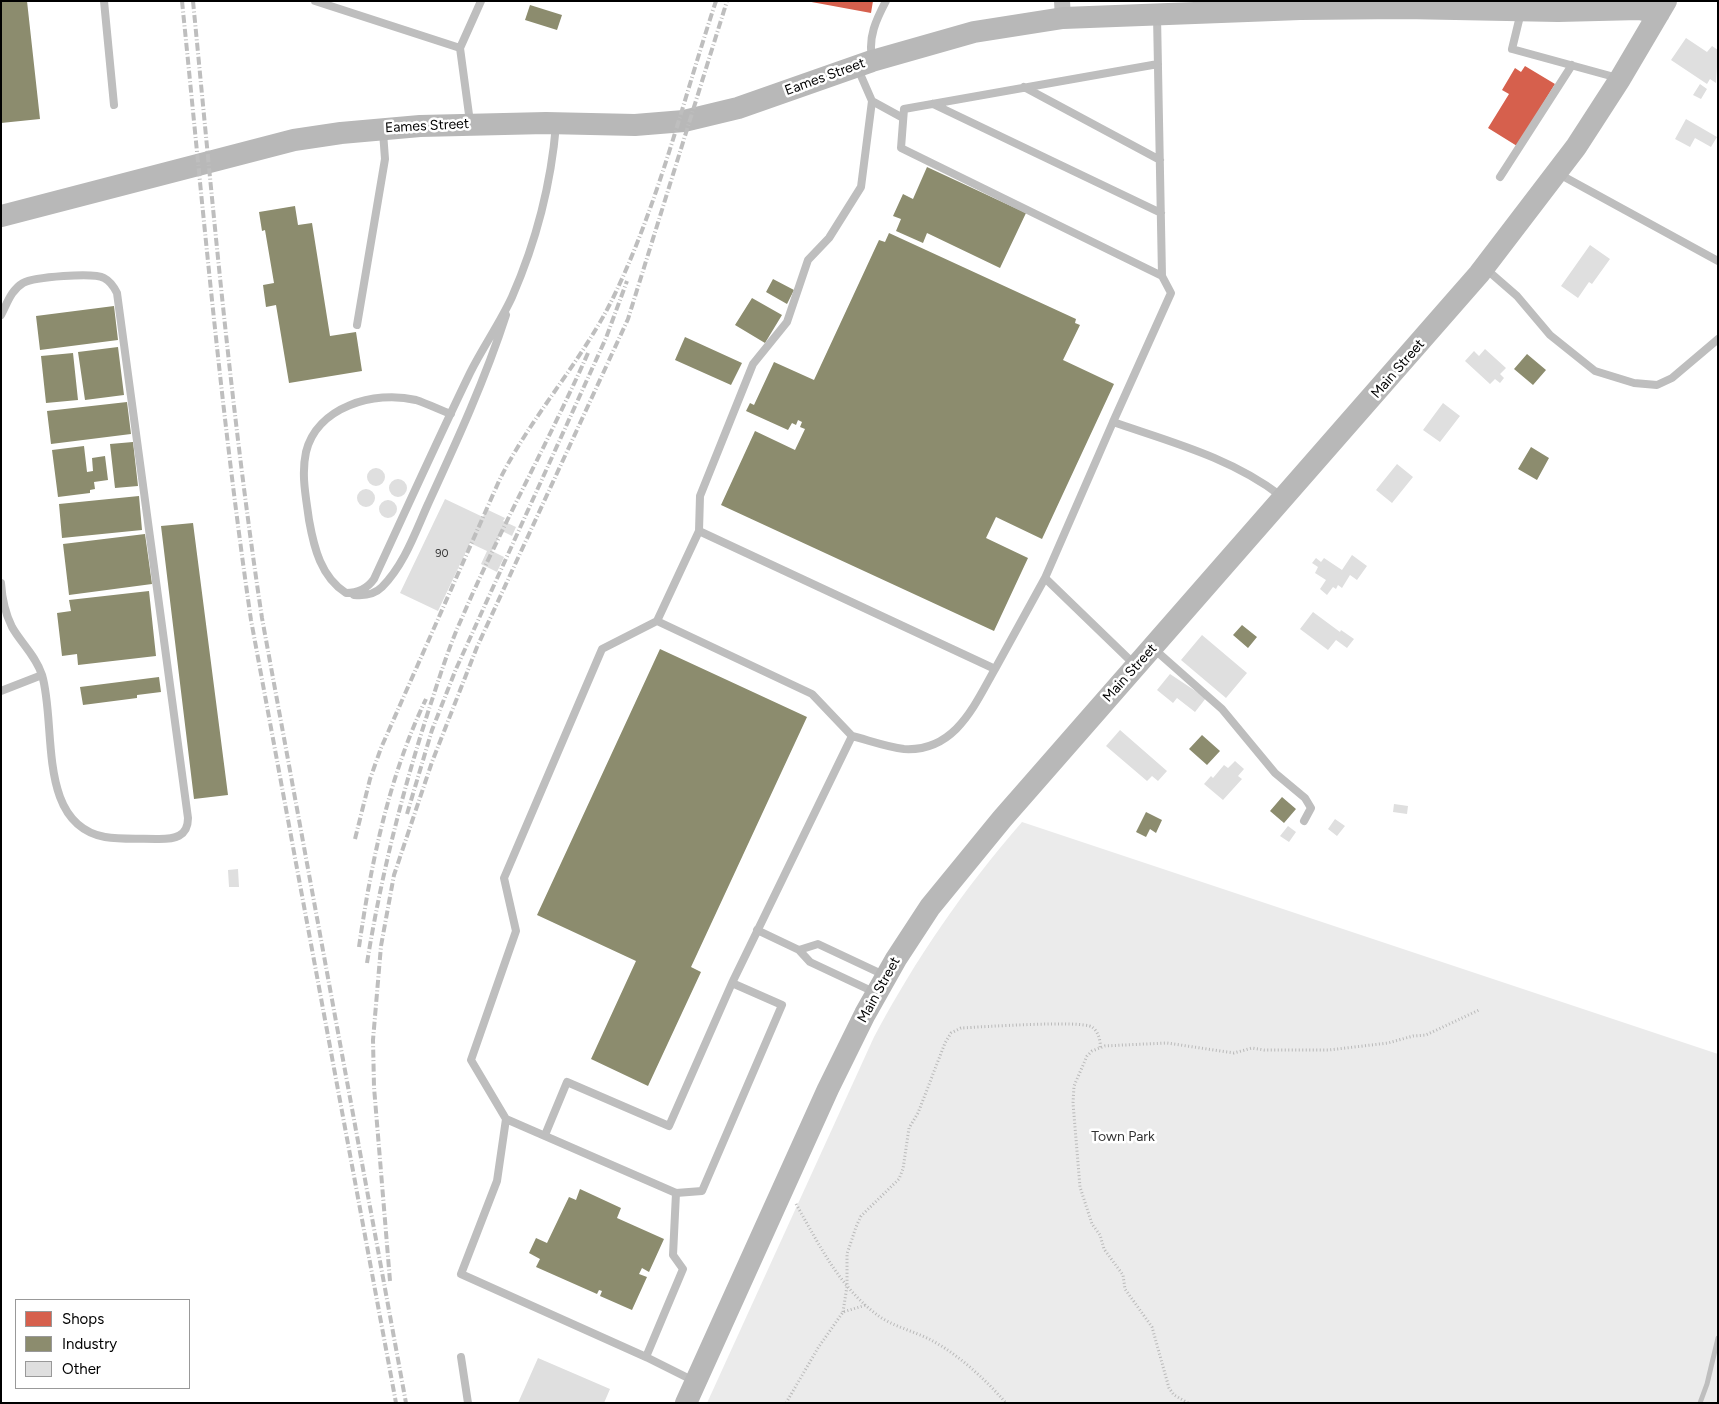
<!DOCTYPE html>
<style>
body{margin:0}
#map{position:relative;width:1719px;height:1404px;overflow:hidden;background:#fff;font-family:Figtree,sans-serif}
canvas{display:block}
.frame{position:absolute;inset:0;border:2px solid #000;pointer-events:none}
.legend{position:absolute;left:15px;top:1299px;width:175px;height:90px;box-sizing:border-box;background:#fff;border:1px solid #999;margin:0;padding:6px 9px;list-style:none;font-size:15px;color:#000}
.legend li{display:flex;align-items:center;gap:10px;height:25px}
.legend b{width:25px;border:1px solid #999}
</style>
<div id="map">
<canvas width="1719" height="1404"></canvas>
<div class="frame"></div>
<ul class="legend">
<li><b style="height:14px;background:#d6604d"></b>Shops</li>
<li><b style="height:14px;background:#8c8c6e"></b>Industry</li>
<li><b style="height:14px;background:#dfdfdf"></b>Other</li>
</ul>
</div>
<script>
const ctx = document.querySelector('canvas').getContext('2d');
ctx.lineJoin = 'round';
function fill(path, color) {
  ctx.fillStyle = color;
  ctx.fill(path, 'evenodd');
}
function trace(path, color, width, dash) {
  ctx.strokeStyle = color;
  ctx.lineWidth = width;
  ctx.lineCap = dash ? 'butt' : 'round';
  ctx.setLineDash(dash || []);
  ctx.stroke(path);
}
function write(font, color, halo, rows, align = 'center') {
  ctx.font = font + ' Figtree,sans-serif';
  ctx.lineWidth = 5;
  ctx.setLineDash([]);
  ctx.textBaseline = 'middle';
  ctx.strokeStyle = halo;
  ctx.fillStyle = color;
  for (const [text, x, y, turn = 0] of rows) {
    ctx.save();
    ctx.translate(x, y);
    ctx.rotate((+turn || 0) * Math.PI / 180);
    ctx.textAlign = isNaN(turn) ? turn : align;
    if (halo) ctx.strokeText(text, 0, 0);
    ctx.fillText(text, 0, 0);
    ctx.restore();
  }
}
fill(new Path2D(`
 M1022,822L1718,1054V1403H707L874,1037C916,958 963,890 1022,822Z`), '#ebebeb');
fill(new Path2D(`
 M806,1H873L871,13Z
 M1525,66L1555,84L1517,146L1488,128L1509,94L1502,90L1515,68L1521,72Z`), '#d6604d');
fill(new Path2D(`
 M1,1H27L40,119L1,123Z
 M530,5L562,15L557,30L525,20Z
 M927,167L1026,213L1000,268L927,233L923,243L896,231L901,219L893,216L903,194L913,199Z
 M295,206L298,225L312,223L330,336L356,332L362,371L289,383L276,305L266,307L263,285L274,283L265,230L262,231L259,212Z
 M889,233L1076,319L1075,323L1080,325L1063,360L1114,384L1042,539L996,517L986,538L1028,558L994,631L721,505L755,431L795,450L805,429L800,427L802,422L798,420L796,425L792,423L788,430L746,411L750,403L754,405L774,362L814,380L879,240L885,242Z
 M773,279L794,290L787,304L766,292Z
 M752,298L782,315L765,343L735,325Z
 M114,306L118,340L40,350L36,316Z
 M685,337L742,363L731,385L675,360Z
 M118,347L124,395L85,400L78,352Z
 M73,353L78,400L46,403L41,356Z
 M1527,354L1546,370L1533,385L1514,369Z
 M127,402L131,434L51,444L47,411Z
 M133,442L138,486L115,488L110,444Z
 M84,446L87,472L93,471L92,458L105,456L108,480L94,482L95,489L90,490V493L58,497L52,450Z
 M1531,447L1549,458L1537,480L1518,469Z
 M139,496L142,530L62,538L59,504Z
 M193,523L228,795L194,799L161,526Z
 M145,534L152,584L69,595L63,544Z
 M149,591L156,656L78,665L77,654L62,656L57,613L71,611L69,600Z
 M1242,625L1257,637L1248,648L1233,635Z
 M660,649L807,717L691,967L701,972L648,1086L591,1059L636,961L537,915Z
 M159,677L161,692L137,695V698L83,705L80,687Z
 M1202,735L1220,751L1207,765L1189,749Z
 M1282,797L1296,809L1284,823L1270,811Z
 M1146,812L1162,820L1156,833L1150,829L1146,837L1136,832Z
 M580,1189L621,1208L617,1218L664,1239L649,1272L642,1268L639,1274L647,1277L632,1310L600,1296L602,1291L599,1290L597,1294L536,1267L540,1259L529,1253L536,1238L547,1243L569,1197L576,1200Z`), '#8c8c6e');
trace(new Path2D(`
 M1700,1403L1707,1384L1718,1338`), '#bebebe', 5);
fill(new Path2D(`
 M1686,38L1707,52L1712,46L1718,50L1716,83L1710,79L1707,84L1671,60Z
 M1700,84L1707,89L1701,99L1693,95Z
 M1686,119L1717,137L1711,147L1695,138L1690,147L1675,139Z
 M1590,245L1610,259L1592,284L1589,282L1578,298L1561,286Z
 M1485,349L1506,368L1500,374L1504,378L1500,383L1495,379L1490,384L1465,361L1474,351L1479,356Z
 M1443,403L1460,416L1440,442L1423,430Z
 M1397,464L1413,477L1392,503L1376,490Z
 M367 477a9 9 0 1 1 18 0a9 9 0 1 1-18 0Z
 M389 488a9 9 0 1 1 18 0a9 9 0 1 1-18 0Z
 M357 498a9 9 0 1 1 18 0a9 9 0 1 1-18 0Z
 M445,499L483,517L486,509L505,518L503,521L516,527L512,536L502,531L492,551L504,557L497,572L481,564L487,551L470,543L438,611L400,593Z
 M379 509a9 9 0 1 1 18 0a9 9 0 1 1-18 0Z
 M1352,555L1367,566L1357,580L1350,575L1342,588L1338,585L1336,589L1333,587L1327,595L1320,589L1326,580L1315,573L1318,567L1312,563L1316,558L1321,562L1324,558L1342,570Z
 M1313,612L1340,632L1341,630L1354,639L1347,648L1336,640L1328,650L1300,629Z
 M1202,635L1247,673L1226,698L1181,660Z
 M1170,674L1206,698L1195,712L1177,698L1173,703L1157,690Z
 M1120,730L1167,771L1158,781L1152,776L1147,781L1106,746Z
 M1235,761L1244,769L1238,776L1242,779L1223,800L1204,784L1211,776L1213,778L1224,765L1228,768Z
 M1394,804L1408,806L1407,814L1393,812Z
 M1335,819L1345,826L1337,836L1328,829Z
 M1288,826L1296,832L1289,842L1280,836Z
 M238,869L239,887H229L228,870Z
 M538,1358L610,1389L604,1403H518Z`), '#dfdfdf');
trace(new Path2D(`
 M796,1204C819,1244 838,1285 876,1314C891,1326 914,1331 931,1340C959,1355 985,1379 1006,1403
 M843,1312L847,1286V1254L856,1227L861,1216L899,1179L903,1169L909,1128L918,1113L945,1043L951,1033L961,1028C981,1027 1082,1020 1092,1027C1098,1031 1101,1041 1100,1048
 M786,1403L818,1348L843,1312L866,1305
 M1188,1403L1174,1395L1169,1388L1152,1327L1125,1289L1123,1275L1104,1249L1100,1235L1092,1224L1080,1187L1073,1103L1074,1086L1087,1056L1092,1051L1105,1046L1124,1045L1167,1043L1234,1053L1252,1048L1264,1050H1329L1388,1043L1413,1036L1426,1035L1479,1010`), '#b9b9b9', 3, [1, 2.5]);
trace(new Path2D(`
 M104,1L114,105
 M315,1L460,48L470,122
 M1521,12L1512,49L1618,78
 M1157,16L1162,276L901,148L904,109L1158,64
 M460,48L481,1
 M872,58C868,37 876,20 886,1
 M858,69L872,101L903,118
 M1024,87L1160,160
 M933,104L1161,213
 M1559,174L1718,261
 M1500,177L1572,65
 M1486,269L1517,296L1550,335L1595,371L1634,383L1657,385L1672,378L1718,339
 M1162,276L1171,293L1113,422C1171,442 1232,458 1281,496
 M1,315C7,304 11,290 23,283C34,277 93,272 104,278C110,281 114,287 117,293L188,818C188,837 174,839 159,839C141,838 123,840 105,837C36,824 57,725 42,675C36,656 21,643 12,627C5,613 2,598 1,583
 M357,325L385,159L383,132
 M451,414C440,410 428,404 416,400C374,390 317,407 306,452C301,475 306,497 309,520C314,548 321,577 346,593C358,593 367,589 374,579C406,510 437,441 470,373C483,347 500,323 512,297C536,242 551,185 556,125
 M1113,422L1045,578L1135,665
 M699,531L700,496L753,364L787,322L808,260L829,238L861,187L872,101
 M354,595C364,596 374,595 382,587C404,565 415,533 428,504C456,443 485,380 506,315
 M657,621L812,694L852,736
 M1154,649L1222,709L1275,773L1305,798L1311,808L1304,821
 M995,669L1045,578
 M1,691L42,675
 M757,930L799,950L810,962L876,993
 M799,950L818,944L884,975
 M506,1119L497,1181L461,1274L646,1357
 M545,1135L567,1082L669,1126L732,983
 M676,1193L506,1119L471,1060L516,931L504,878L602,649L657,621L699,531L995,669C974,706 955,752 904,749C887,747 868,740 852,736L732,983L782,1005L702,1191L676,1193L673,1255L683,1269L646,1357L694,1381
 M461,1357L468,1403`), '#bebebe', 8);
trace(new Path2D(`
 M1062,1L1063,18`), '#bebebe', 16);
trace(new Path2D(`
 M1,216L294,140L341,133L420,126L546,123L635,125L684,121L738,108L872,61L974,32L1063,18L1300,9L1404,8L1558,11L1639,9L1659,13
 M686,1403L828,1089L865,1014L896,959L930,907L1002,819L1479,274L1576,147L1620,79L1666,1`), '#b8b8b8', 22);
trace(new Path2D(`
 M182,1C203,208 221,414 251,620L396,1403
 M193,1C213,207 231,413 262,618L406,1403
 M407,814L432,730L456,669L606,338L627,281
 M355,839L370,779L381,748L499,481C531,416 581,363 613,298C659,203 683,100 716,1
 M359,947C371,863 389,776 426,699
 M367,963C381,876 402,793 429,709C439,679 448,649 461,620C500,529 548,443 588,353
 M390,1281L374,1087L373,1040L381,946L394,875L432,762L477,647L628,319L727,1`), '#bebebe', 4, [8, 2.5, 1, 2.5]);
write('11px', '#383838', null, [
 ["90",442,554]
]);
write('14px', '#000', '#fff', [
 ["Eames Street",825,77,-20],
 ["Eames Street",427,126,-3],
 ["Main Street",1398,369,-49],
 ["Main Street",1130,673,-48],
 ["Main Street",879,990,-61]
]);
write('14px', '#323232', '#fff', [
 ["Town Park",1123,1137]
]);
</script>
